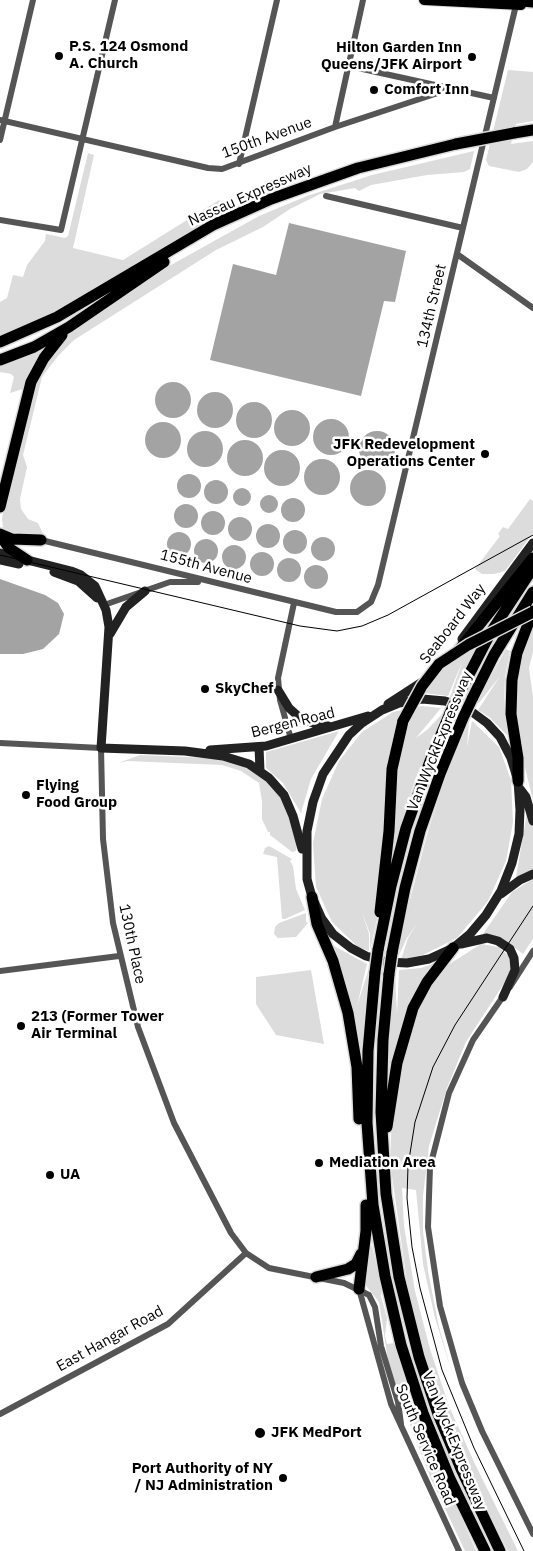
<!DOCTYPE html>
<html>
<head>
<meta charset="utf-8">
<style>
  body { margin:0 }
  canvas { display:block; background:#fff }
</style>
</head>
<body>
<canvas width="533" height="1551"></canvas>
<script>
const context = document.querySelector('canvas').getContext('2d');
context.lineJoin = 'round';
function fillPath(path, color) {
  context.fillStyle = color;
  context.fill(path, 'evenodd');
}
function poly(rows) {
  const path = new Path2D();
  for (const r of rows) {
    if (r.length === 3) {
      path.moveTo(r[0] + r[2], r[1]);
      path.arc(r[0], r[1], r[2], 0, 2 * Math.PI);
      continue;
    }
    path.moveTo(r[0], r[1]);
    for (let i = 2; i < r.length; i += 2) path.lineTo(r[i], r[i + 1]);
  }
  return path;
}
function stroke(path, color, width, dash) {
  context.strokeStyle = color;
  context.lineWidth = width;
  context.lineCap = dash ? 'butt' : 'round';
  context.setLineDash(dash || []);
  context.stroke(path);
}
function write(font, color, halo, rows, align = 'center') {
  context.font = font + ' "IBM Plex Sans",sans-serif';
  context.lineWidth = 5;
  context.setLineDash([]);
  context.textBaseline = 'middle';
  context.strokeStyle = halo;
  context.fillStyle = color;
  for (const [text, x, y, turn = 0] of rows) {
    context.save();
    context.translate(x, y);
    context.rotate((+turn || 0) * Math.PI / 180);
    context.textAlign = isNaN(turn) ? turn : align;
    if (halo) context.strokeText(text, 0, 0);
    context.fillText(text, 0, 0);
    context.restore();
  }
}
fillPath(poly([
  [508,70,533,72,533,121,516,124,511,144,533,141,533,162,527,169,519,172,489,166,486,160],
  [474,151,470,169,464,172,427,175,371,185,359,191,355,188,320,194,290,209,263,227,216,250,74,340,58,356,42,377,23,455,27,467,20,499,21,509,28,519,38,523,45,538,8,534,3,528,2,518,30,401,41,370,65,338,76,327,144,280,259,216,307,196,372,175],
  [88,153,94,155,73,248,123,260,219,200,223,206,230,205,232,208,47,316,0,338,0,302,7,298,13,275,23,277,27,265,45,241,46,234,65,238,68,236],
  [54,342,26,388,10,393,14,377,11,374,0,372,0,366],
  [530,499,533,501,533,533,505,571,494,574,482,574,475,569,500,536,498,534,503,527,508,529],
  [533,618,533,652,529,668,533,697,533,801,519,742,513,683],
  [489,621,454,692,452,691,463,660,448,696,424,693,407,695,432,679,450,664],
  [506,649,510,651,505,677,504,699,507,735,489,717,478,710,500,676,479,703,477,702],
  [422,706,441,708,416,738,427,730,444,712,415,780,401,823,387,875,370,950,370,934,362,912,369,934,369,951,358,947,332,922,316,887,313,843,322,799,339,761,362,732,393,712],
  [472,721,499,747,511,780,513,822,506,861,488,901,457,938,423,955,401,960,408,938,418,922,407,938,399,955,403,926,428,831,445,779,469,722,467,747],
  [339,731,311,779,301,813,283,783,266,768,266,752],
  [140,755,212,758,232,762,253,770,274,786,286,803,297,843,296,851,292,852,270,835,270,832,268,832,262,819,262,801,259,783,241,771,222,765,127,761,118,763],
  [527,812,533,828,533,870,516,877],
  [269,846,292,859,290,861,293,866,296,889,305,910,285,919,282,919,277,857,263,854,265,848],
  [533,879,533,939,523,954,503,939,483,934,512,892],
  [306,913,306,922,308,923,296,937,278,938,274,934,275,927,279,923],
  [481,944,499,947,511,958,512,971,466,1042,447,1088,429,1146,423,1196,423,1231,428,1271,439,1327,452,1373,435,1318,423,1264,416,1190,402,1188,404,1226,415,1291,430,1349,449,1406,475,1464,518,1551,508,1551,476,1487,453,1435,428,1365,408,1289,390,1162,392,1115,401,1061,415,1014,434,981,448,965],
  [334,946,367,964,357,1006,368,971,370,971,361,1079,339,959,336,958],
  [436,963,409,1007,390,1065,388,1064,390,1015,395,976,397,1014,399,970,421,968],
  [311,970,324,1044,276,1035,256,1004,256,977],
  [369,1246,372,1246,382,1289,381,1296,387,1318,385,1336,387,1344,394,1343,410,1397,409,1414,412,1422,419,1419,442,1477,443,1495,446,1501,453,1498,476,1551,465,1551,431,1479,400,1399,388,1360,379,1302,363,1282]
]), '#dcdcdc');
fillPath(poly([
  [289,223,406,251,395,302,384,301,361,396,210,360,233,264,276,275],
  [173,400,18],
  [215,410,18],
  [254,420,18],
  [292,428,18],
  [331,437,18],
  [163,440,18],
  [205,449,18],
  [377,449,18],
  [245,458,18],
  [282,468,18],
  [322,477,18],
  [368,488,18],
  [189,486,12],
  [216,492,12],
  [242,497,9],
  [269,504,9],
  [293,510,12],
  [186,516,12],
  [213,523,12],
  [240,529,12],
  [268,536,12],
  [295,542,12],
  [179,544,12],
  [323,549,12],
  [206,551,12],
  [234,557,12],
  [262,564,12],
  [289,570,12],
  [316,577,12],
  [0,579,45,595,58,603,64,614,59,634,43,649,23,654,0,654]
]), '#a3a3a3');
const primary = poly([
  [424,0,521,5]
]);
const highway = poly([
  [511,0,533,2],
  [514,133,533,130],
  [0,342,57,317,213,225,271,199,358,168,456,144],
  [0,360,34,347,69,327,164,262],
  [0,507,31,382,44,358,62,335],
  [0,534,12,539,41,540],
  [0,535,9,548,27,560],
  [459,650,533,558],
  [459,694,491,632,531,571],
  [472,699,494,655,533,592],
  [518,781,518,758,511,714,512,680,517,653,533,611],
  [312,897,317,924,333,961,348,1013,357,1067,359,1119],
  [380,912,389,831,392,769,403,721],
  [378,950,391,886,406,828,430,761,450,713],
  [392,953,405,888,420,831,440,774,463,718],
  [375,972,368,1051,367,1123,373,1205,385,1276,401,1345,423,1413,450,1479,485,1551],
  [389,974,383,1040,381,1112,386,1194,399,1277,419,1357,438,1414,461,1469,500,1551],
  [387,1127,397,1063,413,1008,427,982,453,948],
  [316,1277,348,1269,356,1264,361,1254],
  [359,1289,366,1231,366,1205]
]);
stroke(primary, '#dbdbdb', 12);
stroke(highway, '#dbdbdb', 14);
stroke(poly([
  [349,66,494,98],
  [0,120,208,168,222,169,335,127,450,89],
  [335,127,363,0],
  [0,140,33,0],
  [239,164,277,0],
  [326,196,463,228],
  [0,220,61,230,115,0],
  [457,254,533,308],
  [41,540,336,612,357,612,371,602,378,585,516,5],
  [104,605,170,582,198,582],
  [291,739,280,700,278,678,294,603],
  [0,743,101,748,103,839,113,923,138,1027,174,1123,231,1233,246,1253,269,1268,344,1283,369,1295,375,1307,381,1346,398,1402,401,1424],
  [0,971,119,956],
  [510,987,533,951],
  [504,995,473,1040,449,1093,430,1167,428,1227,440,1306,462,1383,482,1431,533,1534],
  [359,1289,391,1404,459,1551],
  [0,1414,168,1324,246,1253]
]), '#555', 6);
stroke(poly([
  [0,553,71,571,81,575,95,586,106,610,109,627,101,748,185,751,223,756,249,764,269,778,284,795,293,816,302,849],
  [0,560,19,564],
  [54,572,78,581,97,598],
  [110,634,126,607,145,591],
  [462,639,533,543],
  [278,690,289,708,299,717,315,724,328,726],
  [422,699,445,701,468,709,487,723,500,737,511,758,518,781,520,810,519,834,512,863,501,891,486,915,470,934,453,948,429,959,407,963,387,962,366,956,351,948,333,934,322,919,312,897,307,879,307,831,313,802,323,774,349,735,362,723,382,710,399,703,422,699],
  [388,704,425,680],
  [259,747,260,771],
  [210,750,266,746,368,716],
  [520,789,526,797,533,821],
  [501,894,520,880,533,874],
  [461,944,487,938,498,941,510,949,514,958,515,970,503,997]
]), '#222', 9);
stroke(primary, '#000', 10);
stroke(highway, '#000', 11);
stroke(poly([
  [0,555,300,626,337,631,362,626,388,615,533,535],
  [524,1551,474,1448,442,1370,420,1288,412,1247,407,1198,408,1166,415,1122,433,1067,455,1025,533,906]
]), '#000', 1);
const highwayBridge = poly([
  [456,144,514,133],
  [450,713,459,694],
  [463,718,472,699],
  [403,721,422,686,439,664,468,645,533,612],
  [375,972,378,950],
  [389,974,392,953]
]);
stroke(highwayBridge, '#dbdbdb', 14, []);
stroke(highwayBridge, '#000', 11);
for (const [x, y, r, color] of [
  [59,56,5,"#000"],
  [472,57,5,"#000"],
  [374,90,5,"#000"],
  [485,454,5,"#000"],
  [205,689,5,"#000"],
  [26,795,5,"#000"],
  [21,1026,5,"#000"],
  [319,1163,5,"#000"],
  [50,1175,5,"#000"],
  [260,1433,6,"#000"],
  [283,1478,5,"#000"]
]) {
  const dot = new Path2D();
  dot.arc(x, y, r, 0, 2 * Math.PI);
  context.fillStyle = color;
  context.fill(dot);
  stroke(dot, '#fff', 2);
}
write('bold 15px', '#000', '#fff', [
  ["P.S. 124 Osmond",69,47],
  ["A. Church",69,64],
  ["Hilton Garden Inn",462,48,"right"],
  ["Queens/JFK Airport",462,65,"right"],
  ["Comfort Inn",384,90],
  ["JFK Redevelopment",475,445,"right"],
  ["Operations Center",475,462,"right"],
  ["SkyChef",215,689],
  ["Flying",36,786],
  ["Food Group",36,803],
  ["213 (Former Tower",31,1017],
  ["Air Terminal",31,1034],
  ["Mediation Area",329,1163],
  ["UA",60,1175],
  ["JFK MedPort",271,1433],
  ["Port Authority of NY",273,1469,"right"],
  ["/ NJ Administration",273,1486,"right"]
], 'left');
write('15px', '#000', '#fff', [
  ["150th Avenue",267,138,-20],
  ["Nassau Expressway",250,195,-24],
  ["134th Street",432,306,-77],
  ["155th Avenue",206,567,15],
  ["Seaboard Way",453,624,-52],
  ["Bergen Road",293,723,-14],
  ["Van Wyck Expressway",440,741,-68],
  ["130th Place",132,944,78],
  ["East Hangar Road",110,1339,-29],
  ["Van Wyck Expressway",454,1441,68],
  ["South Service Road",425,1445,67]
]);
</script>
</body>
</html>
